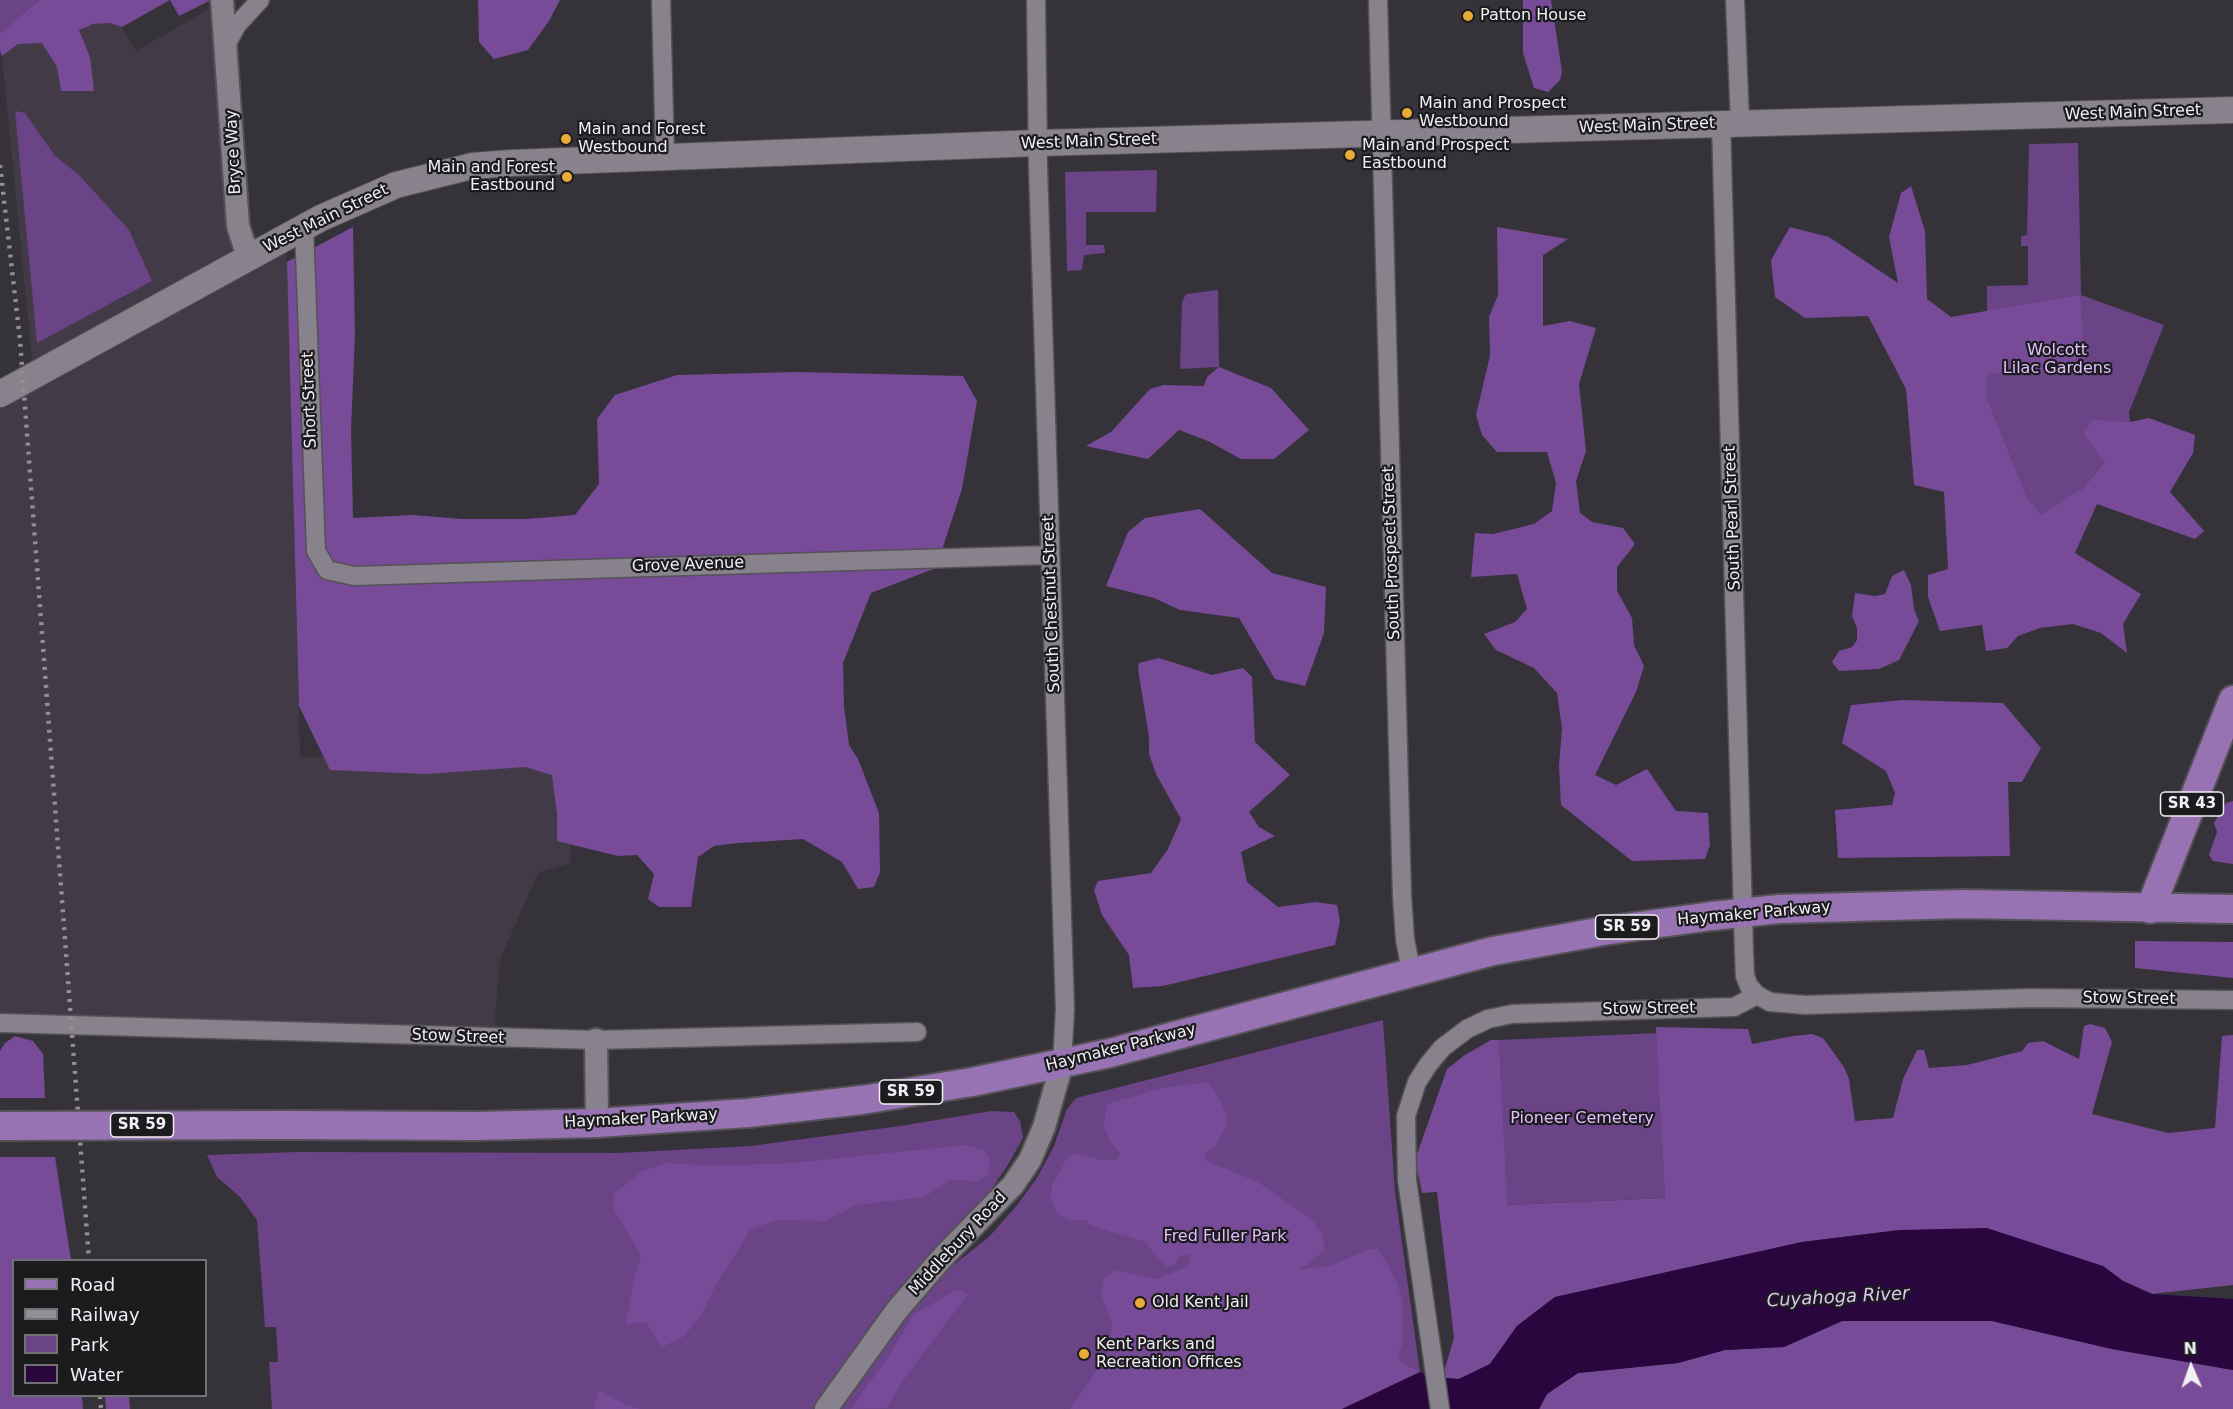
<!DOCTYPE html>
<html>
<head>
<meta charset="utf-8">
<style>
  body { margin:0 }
  #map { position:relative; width:2233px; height:1409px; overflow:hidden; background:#363239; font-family:"DejaVu Sans",sans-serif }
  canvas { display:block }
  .legend { position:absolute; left:12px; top:1259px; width:195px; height:138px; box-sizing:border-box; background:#1c1b1e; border:2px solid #717074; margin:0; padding:8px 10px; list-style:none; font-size:18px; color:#f1eff4 }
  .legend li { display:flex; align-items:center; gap:12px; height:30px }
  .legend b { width:30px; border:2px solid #717074 }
  .north { position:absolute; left:2161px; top:1337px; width:60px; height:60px; -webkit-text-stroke:4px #1c1b1e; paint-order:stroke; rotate:358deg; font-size:16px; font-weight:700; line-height:24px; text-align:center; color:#f1eff4 }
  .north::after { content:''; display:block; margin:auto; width:21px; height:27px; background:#f1eff4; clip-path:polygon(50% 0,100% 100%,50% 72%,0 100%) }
</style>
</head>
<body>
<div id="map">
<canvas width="2233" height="1409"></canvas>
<ul class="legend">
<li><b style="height:8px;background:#9873b3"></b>Road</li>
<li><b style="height:8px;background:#928f95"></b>Railway</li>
<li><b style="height:16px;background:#6b4487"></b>Park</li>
<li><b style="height:16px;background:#2a063f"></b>Water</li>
</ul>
<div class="north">N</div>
</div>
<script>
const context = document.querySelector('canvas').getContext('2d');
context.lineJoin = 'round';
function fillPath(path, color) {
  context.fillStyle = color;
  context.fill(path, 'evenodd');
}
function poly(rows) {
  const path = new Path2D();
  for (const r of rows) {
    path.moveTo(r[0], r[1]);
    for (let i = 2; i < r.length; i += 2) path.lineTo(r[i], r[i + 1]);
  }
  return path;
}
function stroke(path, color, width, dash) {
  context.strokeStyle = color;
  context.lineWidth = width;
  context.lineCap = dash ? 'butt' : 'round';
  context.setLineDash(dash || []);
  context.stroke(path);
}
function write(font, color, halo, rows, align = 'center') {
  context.font = font + ' "DejaVu Sans",sans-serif';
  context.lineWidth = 4.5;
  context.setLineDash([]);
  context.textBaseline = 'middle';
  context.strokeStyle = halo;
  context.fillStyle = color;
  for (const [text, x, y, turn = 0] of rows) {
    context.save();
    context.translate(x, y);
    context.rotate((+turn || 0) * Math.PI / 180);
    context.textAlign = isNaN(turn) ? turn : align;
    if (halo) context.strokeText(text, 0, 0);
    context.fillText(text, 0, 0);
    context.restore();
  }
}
fillPath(poly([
  [218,4,243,255,33,368,2,56,18,44,43,43,57,67,61,91,90,57,79,30,93,24,109,23,122,27,136,51],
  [283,237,288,268,300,757,572,752,570,863,538,873,500,959,495,1018,499,1038,0,1023,0,394]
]), '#423b47');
fillPath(poly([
  [0,0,39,0,0,33],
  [15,111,25,113,55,156,79,175,129,230,152,281,37,343],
  [2078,143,2081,295,2164,325,2129,412,2130,422,2093,421,2105,462,2083,488,2041,516,2027,497,1987,398,1987,286,2028,285,2028,246,2021,246,2021,236,2027,235,2029,144],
  [1157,170,1156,212,1086,212,1086,245,1104,245,1105,253,1084,255,1082,270,1067,271,1065,172],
  [1218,290,1219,367,1180,369,1182,302,1186,294],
  [1383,1020,1395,1192,1420,1372,1342,1409,838,1409,938,1277,989,1237,1018,1204,1038,1176,1054,1146,1067,1109,1076,1098],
  [1658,1033,1665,1198,1506,1205,1499,1040],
  [991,1111,1014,1112,1020,1121,1023,1138,1009,1163,983,1202,935,1249,881,1313,815,1409,272,1409,269,1362,278,1362,276,1327,265,1327,257,1220,240,1197,217,1177,207,1155,298,1152,619,1153,751,1146,900,1126]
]), '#6b4487');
fillPath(poly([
  [39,0,211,0,179,16,170,0,122,27,109,23,93,24,79,30,90,57,94,91,61,91,57,67,42,43,18,44,2,56,0,51,0,33],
  [478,0,560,0,549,21,528,50,494,59,479,42],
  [1523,0,1551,0,1562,71,1560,80,1548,92,1534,88,1523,53],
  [1911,186,1925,231,1927,299,1951,317,2080,295,2085,371,1987,373,1987,398,2027,497,2041,515,2083,488,2105,462,2083,432,2093,420,2130,422,2149,418,2195,435,2193,453,2170,492,2204,531,2195,539,2097,504,2075,553,2141,594,2123,624,2127,653,2101,633,2073,624,2040,628,2018,636,2007,648,1986,651,1982,625,1940,631,1928,597,1928,575,1948,569,1944,492,1914,485,1906,389,1868,316,1805,318,1775,297,1771,260,1790,227,1829,237,1898,283,1889,237,1901,193],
  [353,227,355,335,351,430,353,518,413,515,462,519,526,519,575,515,599,484,597,419,615,395,677,375,797,372,963,376,977,401,962,489,936,568,871,593,843,663,844,707,849,745,858,759,879,813,880,872,874,887,858,889,842,862,803,839,738,843,714,846,698,857,691,907,659,907,648,899,654,874,637,855,618,856,557,841,557,814,552,775,525,767,426,774,330,770,299,706,287,262],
  [1497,227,1568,239,1543,255,1543,326,1570,321,1596,328,1579,384,1586,451,1576,481,1580,513,1592,522,1623,528,1635,544,1617,567,1617,591,1632,618,1634,645,1644,666,1636,692,1595,775,1616,785,1647,769,1676,811,1708,813,1710,845,1705,859,1632,861,1561,805,1559,766,1562,728,1557,693,1534,668,1496,650,1484,634,1515,622,1527,609,1517,574,1471,577,1475,533,1493,534,1534,524,1552,511,1556,483,1547,452,1497,452,1482,435,1476,415,1490,356,1489,317,1498,295],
  [1219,367,1271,388,1309,430,1274,459,1241,459,1208,441,1179,430,1148,459,1086,446,1111,432,1150,389,1164,385,1204,386,1207,377],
  [1200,509,1272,573,1326,587,1324,633,1305,686,1275,679,1239,618,1180,610,1154,598,1106,586,1128,532,1145,518],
  [1904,570,1911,585,1914,609,1919,621,1899,660,1879,669,1839,671,1832,662,1839,651,1852,647,1857,640,1857,628,1852,616,1855,593,1875,596,1885,594,1892,576],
  [1159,658,1212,675,1243,668,1252,677,1255,742,1290,775,1249,812,1259,827,1275,836,1241,852,1247,882,1278,907,1316,902,1337,905,1340,921,1335,945,1163,986,1133,988,1129,955,1102,915,1094,890,1098,881,1151,873,1168,849,1181,819,1156,774,1149,754,1149,737,1138,669,1139,663],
  [1903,700,2003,703,2041,748,2022,782,2008,782,2010,856,1838,858,1835,810,1892,805,1895,793,1886,771,1842,743,1851,705],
  [2233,801,2233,864,2213,861,2209,855,2217,832,2214,823,2226,803],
  [2135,941,2233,942,2233,978,2135,968],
  [2090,1024,2105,1028,2112,1042,2092,1114,2168,1133,2215,1128,2222,1036,2233,1035,2233,1285,2152,1294,2123,1281,2103,1266,1900,1230,1802,1242,1555,1297,1517,1326,1490,1364,1459,1379,1442,1378,1454,1338,1437,1192,1422,1193,1415,1160,1447,1069,1465,1055,1491,1040,1499,1040,1507,1205,1665,1198,1656,1027,1748,1029,1752,1044,1793,1036,1812,1034,1823,1038,1844,1067,1849,1079,1855,1121,1893,1118,1903,1079,1917,1050,1924,1050,1929,1068,1967,1065,2022,1051,2028,1043,2043,1041,2079,1059,2084,1026],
  [15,1036,33,1041,43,1054,45,1098,0,1098,0,1051,5,1043],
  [1208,1082,1223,1106,1228,1123,1215,1147,1205,1153,1207,1161,1258,1182,1312,1220,1323,1235,1324,1250,1311,1262,1297,1270,1332,1265,1367,1250,1378,1249,1395,1278,1402,1299,1403,1342,1399,1351,1400,1362,1420,1372,1342,1409,1070,1409,1109,1353,1112,1324,1101,1294,1104,1279,1115,1270,1155,1279,1183,1269,1189,1263,1190,1254,1180,1256,1175,1265,1166,1267,1145,1242,1090,1225,1086,1220,1068,1220,1056,1211,1051,1199,1052,1186,1067,1158,1075,1153,1100,1160,1117,1160,1120,1153,1111,1143,1104,1127,1107,1104,1162,1088],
  [966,1145,984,1150,990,1160,988,1175,976,1181,950,1180,924,1197,856,1205,826,1221,778,1220,751,1229,715,1286,702,1314,684,1336,662,1347,646,1322,626,1324,633,1284,641,1256,614,1209,614,1194,640,1172,666,1163,715,1166,792,1163],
  [0,1157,55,1157,71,1260,14,1260,14,1396,82,1396,83,1409,0,1409],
  [957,1289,968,1294,902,1382,886,1408,851,1409,888,1357,914,1315],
  [1842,1321,1992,1321,2112,1349,2233,1370,2233,1409,1539,1409,1547,1394,1578,1373,1678,1363,1725,1350,1784,1347],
  [599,1390,624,1404,641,1409,594,1409],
  [105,1396,129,1396,130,1409,106,1409]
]), '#774b98');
fillPath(poly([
  [1987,1228,2103,1266,2123,1281,2152,1294,2233,1299,2233,1370,2112,1349,1992,1321,1842,1321,1784,1347,1725,1350,1678,1363,1578,1373,1547,1394,1539,1409,1342,1409,1420,1372,1433,1377,1459,1379,1490,1364,1517,1326,1555,1297,1802,1242,1900,1230]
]), '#2a063f');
const minor = poly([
  [661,0,665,157],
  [1036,0,1038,167,1065,1009,1062,1064],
  [1378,0,1402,896,1405,939,1411,971],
  [1735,0,1740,122],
  [226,45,237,25,260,0],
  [1721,123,1744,952,1745,976,1749,986,1757,995],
  [304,227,316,551,327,570,354,576,1050,555],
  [0,1023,596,1040,917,1032],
  [1440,1409,1407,1180,1406,1116,1417,1082,1428,1065,1442,1048,1467,1029,1488,1019,1512,1014,1734,1007,1757,995,1770,1002,1805,1005,2030,998,2233,1000]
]);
const tertiary = poly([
  [222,0,238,226,248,257],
  [596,1040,597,1123],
  [826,1409,897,1310,942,1258,1013,1185,1030,1160,1044,1127,1062,1064]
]);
const secondary = poly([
  [0,394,321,218,396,185,472,166,511,163,1038,143,2233,110]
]);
const primary = poly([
  [2150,909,2233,700],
  [285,1125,477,1126,597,1123,748,1113,862,1100,972,1082,1110,1053,1493,951,1603,931,1712,916,1779,909,1963,904,2233,909]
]);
stroke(minor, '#545157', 21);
stroke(tertiary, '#545157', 26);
stroke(secondary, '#545157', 28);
stroke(primary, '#545157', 32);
stroke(minor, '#87828b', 18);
stroke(tertiary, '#87828b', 22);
stroke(secondary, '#87828b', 26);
stroke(primary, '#9873b3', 28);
stroke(poly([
  [0,165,20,340,89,1260],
  [100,1396,101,1409]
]), '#928f95', 4.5, [3, 6]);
const primaryBridge = poly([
  [0,1126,285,1125]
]);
stroke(primaryBridge, '#545157', 32, []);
stroke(primaryBridge, '#9873b3', 28);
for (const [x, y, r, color] of [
  [1468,16,6,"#e8ab37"],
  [1407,113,6,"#e8ab37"],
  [566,139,6,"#e8ab37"],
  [1350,155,6,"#e8ab37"],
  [567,177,6,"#e8ab37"],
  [1140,1303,6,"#e8ab37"],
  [1084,1354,6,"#e8ab37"]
]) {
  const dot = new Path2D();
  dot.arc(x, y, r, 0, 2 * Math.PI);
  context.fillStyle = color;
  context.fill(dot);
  stroke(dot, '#1c1b1e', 2);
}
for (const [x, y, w] of [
  [2192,804,63],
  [1627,927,63],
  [911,1092,63],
  [142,1125,63]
]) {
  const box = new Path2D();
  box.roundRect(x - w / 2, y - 12, w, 24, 4.5);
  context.fillStyle = '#1c1b1e';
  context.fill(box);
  stroke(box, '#f1eff4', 1.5);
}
write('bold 15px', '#f1eff4', null, [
  ["SR 43",2192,804],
  ["SR 59",1627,927],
  ["SR 59",911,1092],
  ["SR 59",142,1125]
]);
write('16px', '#f1eff4', '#1c1b1e', [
  ["Patton House",1480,16],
  ["Main and Prospect",1419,104],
  ["Westbound",1419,122],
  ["Main and Forest",578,130],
  ["Westbound",578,148],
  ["Main and Prospect",1362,146],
  ["Eastbound",1362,164],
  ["Main and Forest",555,168,"right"],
  ["Eastbound",555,186,"right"],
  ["Old Kent Jail",1152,1303],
  ["Kent Parks and",1096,1345],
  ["Recreation Offices",1096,1363]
], 'left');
write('16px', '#f1eff4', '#1c1b1e', [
  ["West Main Street",2133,113,-2],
  ["West Main Street",1647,126,-2],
  ["West Main Street",1089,142,-2],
  ["Bryce Way",234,152,-93],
  ["West Main Street",326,219,-26],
  ["Short Street",310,400,-92],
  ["South Pearl Street",1733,518,-92],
  ["South Prospect Street",1392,553,-92],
  ["Grove Avenue",688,565,-2],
  ["South Chestnut Street",1052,604,-92],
  ["Haymaker Parkway",1754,914,-5],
  ["Stow Street",2129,999,1],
  ["Stow Street",1649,1009,-1],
  ["Stow Street",458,1037,2],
  ["Haymaker Parkway",1121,1048,-14],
  ["Haymaker Parkway",641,1119,-3],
  ["Middlebury Road",958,1244,-47]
]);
write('16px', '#e2bfff', '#1c1b1e', [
  ["Wolcott",2057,351],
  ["Lilac Gardens",2057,369],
  ["Pioneer Cemetery",1582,1119],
  ["Fred Fuller Park",1225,1237]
]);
write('italic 18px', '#ddc6f1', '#1c1b1e', [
  ["Cuyahoga River",1838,1298,-3]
]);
</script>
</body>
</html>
